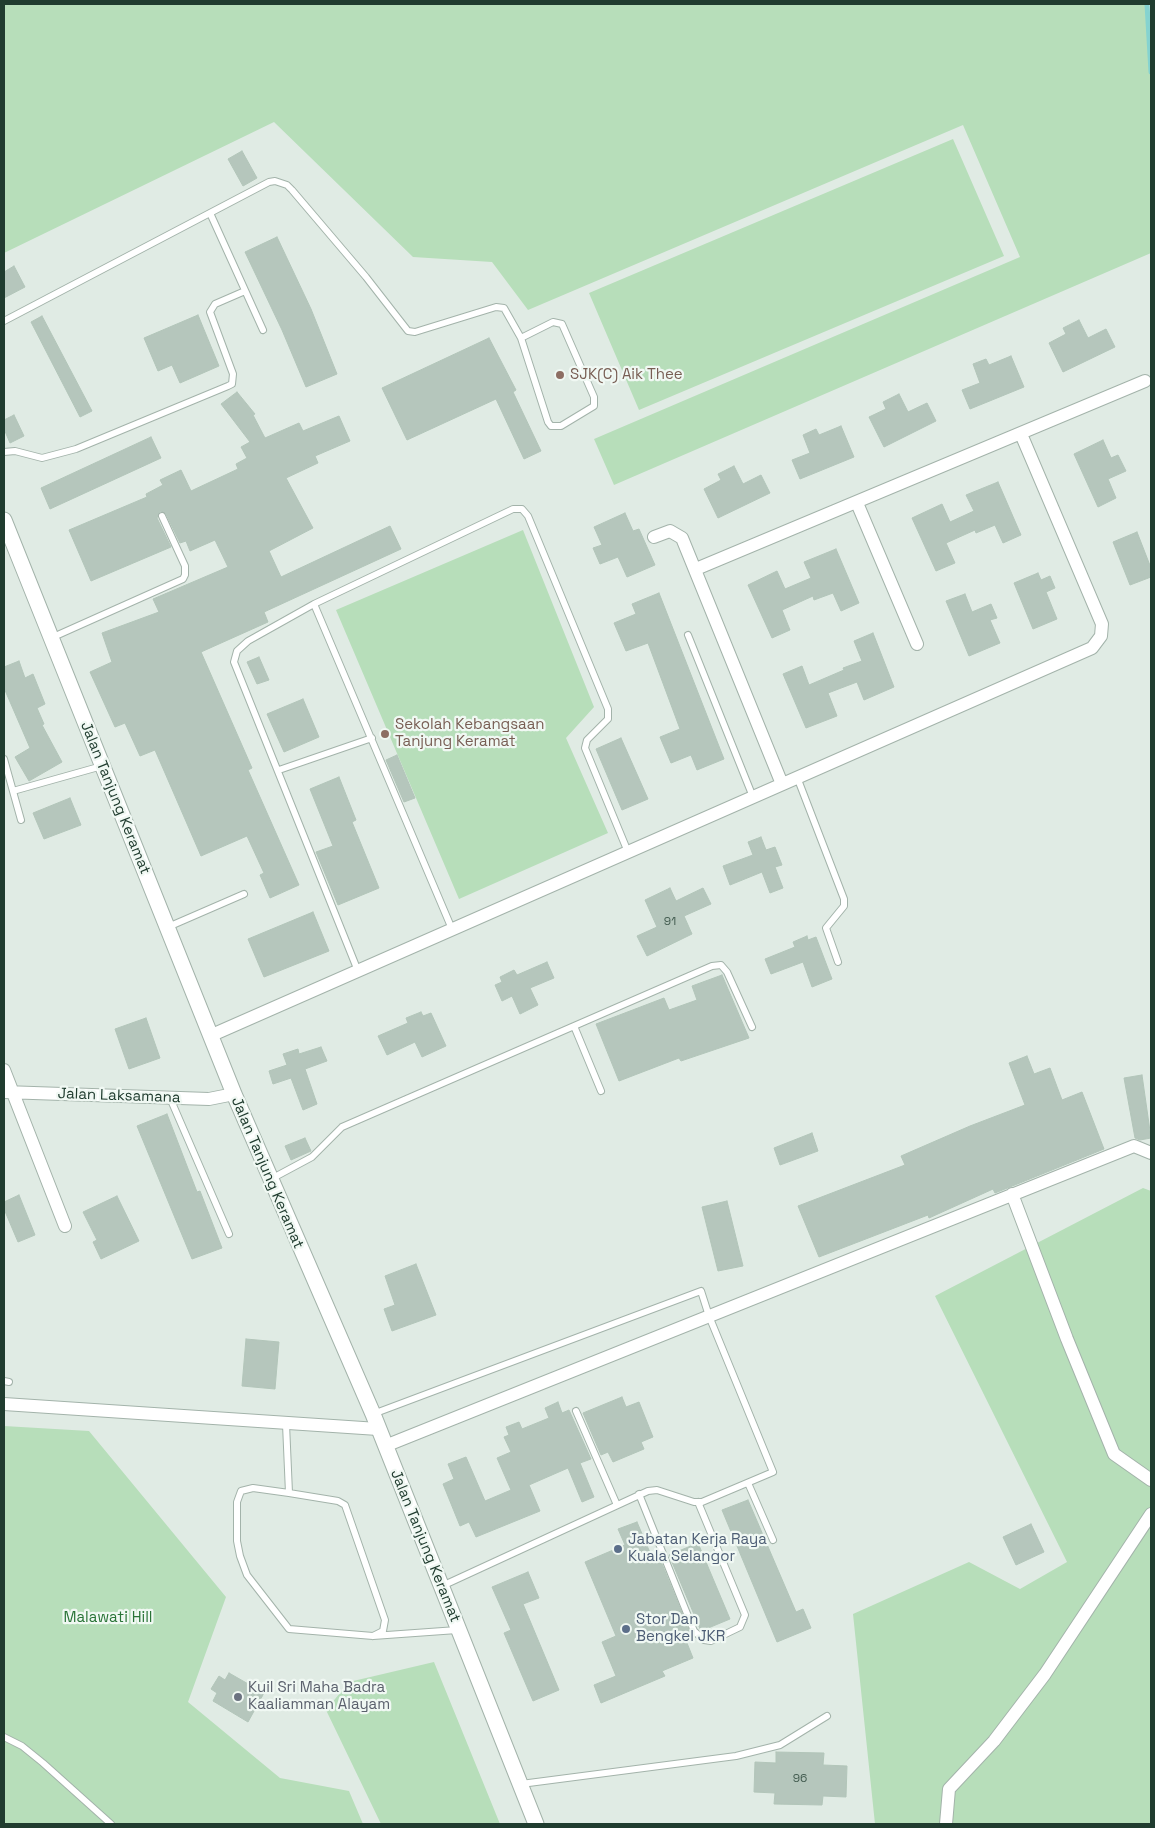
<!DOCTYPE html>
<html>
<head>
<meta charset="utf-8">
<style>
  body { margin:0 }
  #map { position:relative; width:1155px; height:1828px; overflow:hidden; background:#e0ebe4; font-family:"Space Grotesk",sans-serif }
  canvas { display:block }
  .frame { position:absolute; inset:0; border:5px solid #203c2f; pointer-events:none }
</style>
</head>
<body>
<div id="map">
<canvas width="1155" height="1828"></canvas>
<div class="frame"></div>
</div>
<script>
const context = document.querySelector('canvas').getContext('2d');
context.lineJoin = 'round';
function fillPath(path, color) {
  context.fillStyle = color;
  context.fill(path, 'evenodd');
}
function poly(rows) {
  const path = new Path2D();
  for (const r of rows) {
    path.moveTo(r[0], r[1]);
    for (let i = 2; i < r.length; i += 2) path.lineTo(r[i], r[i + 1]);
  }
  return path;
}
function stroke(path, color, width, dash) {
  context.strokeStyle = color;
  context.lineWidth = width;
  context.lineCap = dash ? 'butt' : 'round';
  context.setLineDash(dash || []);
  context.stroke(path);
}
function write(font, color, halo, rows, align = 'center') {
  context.font = font + ' "Space Grotesk",sans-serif';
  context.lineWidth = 4.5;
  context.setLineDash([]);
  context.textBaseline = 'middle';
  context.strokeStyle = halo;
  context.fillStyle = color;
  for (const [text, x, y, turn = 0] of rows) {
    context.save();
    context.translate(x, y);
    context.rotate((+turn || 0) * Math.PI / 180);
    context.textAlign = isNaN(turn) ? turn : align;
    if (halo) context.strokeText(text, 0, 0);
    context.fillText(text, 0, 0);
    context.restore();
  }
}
fillPath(poly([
  [4,4,1147,4,1151,72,1151,253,614,485,594,439,1020,257,963,125,528,310,492,262,413,257,274,122,4,253],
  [953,139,1004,256,639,410,589,293],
  [523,530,594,707,566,738,608,833,459,899,336,610],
  [1143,1188,1151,1191,1151,1824,875,1824,853,1614,969,1562,1020,1589,1067,1562,935,1296],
  [4,1426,89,1431,226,1597,188,1702,280,1778,349,1791,363,1824,4,1824],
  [434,1662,500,1824,381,1824,326,1710,349,1682]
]), '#b7deba');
stroke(poly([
  [1147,4,1151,72]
]), '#85d3d0', 5);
const building = poly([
  [242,151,257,178,243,186,228,159,242,151],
  [277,237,311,309,337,374,306,387,282,330,245,252,277,237],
  [14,266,25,287,4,298,4,272,14,266],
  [198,315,219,366,180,383,172,365,158,371,144,338,198,315],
  [42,316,92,411,80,417,31,322,42,316],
  [1079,320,1088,338,1106,329,1115,347,1063,372,1049,343,1066,334,1063,328,1079,320],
  [489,338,516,390,513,392,541,451,524,459,496,399,407,440,382,388,489,338],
  [1011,356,1024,387,970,409,962,390,980,383,973,364,986,359,989,365,1011,356],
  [237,392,255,414,253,415,265,438,299,423,303,431,339,416,350,441,315,456,318,463,286,478,313,528,269,551,281,577,390,526,401,549,264,612,268,622,201,652,252,768,248,770,299,885,270,898,260,875,264,873,247,836,201,856,155,750,140,756,125,723,115,727,90,672,112,662,102,633,159,612,153,599,228,567,215,540,190,551,186,541,180,543,166,514,160,511,157,518,171,547,91,581,69,530,147,497,146,494,163,485,160,480,181,470,191,491,238,469,236,464,247,458,241,447,250,442,221,404,237,392],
  [899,394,908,412,927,403,936,421,884,447,869,417,886,409,883,402,899,394],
  [14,415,24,436,10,443,4,429,4,420,14,415],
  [841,426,854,457,800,479,792,460,810,453,803,435,816,429,819,435,841,426],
  [151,437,161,458,50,509,41,488,151,437],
  [1103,440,1111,458,1118,455,1126,471,1108,479,1116,498,1098,507,1074,454,1103,440],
  [734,466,743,484,761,475,770,493,718,518,704,489,721,480,718,474,734,466],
  [998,482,1021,535,1003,543,995,525,976,533,975,530,946,543,955,563,936,571,912,518,942,504,950,522,974,511,966,495,998,482],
  [625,513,633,531,639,529,655,565,627,577,618,557,600,564,593,548,602,545,594,527,625,513],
  [1137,532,1151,568,1151,577,1130,585,1113,542,1137,532],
  [836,549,859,603,841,611,833,593,814,600,813,596,782,610,790,630,772,638,748,585,777,571,785,589,811,578,804,562,836,549],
  [1038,573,1041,580,1050,576,1055,588,1046,592,1057,619,1033,629,1014,583,1038,573],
  [659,593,724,759,697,770,691,755,671,763,660,737,680,729,648,643,626,651,614,623,636,614,632,604,659,593],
  [965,594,972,612,991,604,997,618,990,620,1000,643,969,656,946,601,965,594],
  [873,633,894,687,864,700,857,682,828,693,837,716,806,728,783,674,802,666,809,685,844,670,843,668,862,661,854,641,873,633],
  [259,657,269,680,257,684,247,662,259,657],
  [19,661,25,678,33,674,45,704,37,708,44,724,42,725,62,762,29,781,15,757,30,748,4,688,4,667,19,661],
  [303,699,319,737,284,752,267,714,303,699],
  [621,738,648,799,622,810,596,749,621,738],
  [397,755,415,798,404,802,386,760,397,755],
  [339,777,356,820,352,822,379,888,338,905,316,852,333,846,310,789,339,777],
  [70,798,81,825,44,839,33,813,70,798],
  [761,837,766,850,775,847,782,865,775,867,783,888,770,893,762,872,730,885,723,866,753,855,748,842,761,837],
  [670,888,676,901,703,888,711,904,684,916,692,934,647,956,637,936,657,927,645,900,670,888],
  [313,912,329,951,264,977,248,939,313,912],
  [807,936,808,940,816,937,832,979,812,987,803,962,771,974,765,959,795,947,793,942,807,936],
  [547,962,554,978,530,988,538,1005,520,1014,512,996,502,1001,495,985,502,982,500,977,514,970,517,975,547,962],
  [722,975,749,1038,681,1061,679,1058,619,1081,596,1024,664,998,669,1010,697,1000,692,986,722,975],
  [421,1012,423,1016,431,1013,446,1046,422,1057,415,1042,387,1055,378,1036,408,1023,406,1018,421,1012],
  [146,1018,160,1058,129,1069,115,1029,146,1018],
  [321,1047,327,1061,305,1069,317,1104,303,1110,291,1078,273,1084,269,1071,287,1065,283,1054,298,1049,299,1054,321,1047],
  [1027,1056,1034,1074,1050,1068,1062,1100,1082,1092,1104,1149,995,1193,993,1189,929,1218,928,1215,819,1257,798,1206,905,1165,901,1156,970,1126,1025,1105,1009,1063,1027,1056],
  [1142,1075,1151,1138,1140,1140,1135,1138,1124,1078,1142,1075],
  [167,1114,197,1192,200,1191,222,1248,192,1259,137,1126,167,1114],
  [812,1133,818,1151,780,1165,774,1148,812,1133],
  [305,1138,311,1151,291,1160,285,1146,305,1138],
  [19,1195,35,1235,18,1242,4,1209,4,1202,19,1195],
  [117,1196,139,1241,101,1259,93,1242,97,1240,83,1212,117,1196],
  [727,1201,743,1266,718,1271,702,1207,727,1201],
  [416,1264,436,1315,392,1331,384,1309,395,1305,385,1276,416,1264],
  [246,1339,279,1342,275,1389,242,1386,246,1339],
  [622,1397,626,1407,639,1402,653,1437,641,1442,644,1449,613,1462,608,1452,601,1455,583,1413,622,1397],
  [558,1402,562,1413,569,1410,591,1459,580,1463,594,1497,582,1502,568,1468,529,1485,540,1511,476,1537,469,1522,460,1526,443,1484,454,1479,448,1464,466,1457,485,1501,511,1490,497,1458,511,1452,504,1437,509,1435,506,1427,519,1422,522,1429,549,1418,545,1408,558,1402],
  [748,1500,796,1612,803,1609,811,1628,777,1642,722,1510,748,1500],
  [637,1522,654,1562,660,1559,691,1635,685,1638,693,1658,662,1671,665,1676,601,1703,594,1685,616,1676,602,1642,616,1636,585,1562,625,1545,618,1529,637,1522],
  [1031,1524,1044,1552,1016,1565,1003,1537,1031,1524],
  [698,1543,730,1619,701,1631,669,1555,698,1543],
  [528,1572,539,1598,523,1604,559,1690,533,1701,504,1633,511,1630,492,1587,528,1572],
  [229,1673,264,1693,248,1722,213,1701,217,1693,211,1689,219,1676,225,1680,229,1673],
  [776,1752,824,1753,823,1765,847,1766,846,1797,823,1796,822,1805,774,1804,775,1793,754,1792,755,1762,776,1763,776,1752]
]);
fillPath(building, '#b5c6bc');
stroke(building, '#b2c5b9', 1);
const service = poly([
  [210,213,263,330],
  [4,321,269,182,275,181,287,185,292,190,366,277,408,331,415,332,496,307,504,308,521,338,548,422,551,426,561,426,594,406,594,397,562,324,553,322,521,338],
  [4,452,15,451,42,458,76,449,228,386,232,384,233,374,210,312,215,304,245,291],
  [314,604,248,641,237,651,234,662,358,971],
  [688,635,753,797],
  [51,638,183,579,185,575,185,566,162,516],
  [4,759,21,820],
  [279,770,372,738],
  [797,777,844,899,844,906,826,928,838,962],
  [13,791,102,766],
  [168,927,244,894],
  [452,929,314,604,513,509,522,509,528,516,608,709,608,719,587,740,585,748,628,852],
  [574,1026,601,1091],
  [170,1098,229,1234],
  [271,1179,312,1157,342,1127,712,966,721,965,727,972,752,1027],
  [4,1381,9,1382],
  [576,1411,617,1505],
  [373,1414,701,1291,709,1316,773,1472,702,1502,694,1502,657,1490,648,1491,442,1586],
  [286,1424,289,1493],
  [748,1483,773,1540],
  [639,1494,694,1631,704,1640,711,1641,740,1627,745,1615,698,1502],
  [373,1636,383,1631,385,1620,345,1505,338,1501,289,1493,253,1488,241,1491,237,1502,237,1541,240,1556,247,1575,289,1629,373,1636,457,1630],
  [4,1737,22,1746,43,1763,111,1824],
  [521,1784,736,1756,780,1745,827,1716]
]);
const minor = poly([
  [857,503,917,644],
  [654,537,670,531,682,538,782,784],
  [696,569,1145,381],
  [212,1035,1092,648,1101,636,1102,624,1021,434],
  [4,1070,65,1226],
  [4,1092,209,1099,234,1094],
  [1012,1194,1067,1339,1114,1454,1151,1480],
  [4,1404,378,1429],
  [385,1446,1134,1146,1151,1153],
  [946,1824,949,1789,994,1741,1045,1674,1151,1514]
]);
const tertiary = poly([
  [4,520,234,1094,373,1414,536,1824]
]);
stroke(service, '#a3b3aa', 8);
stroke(minor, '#a3b3aa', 14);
stroke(tertiary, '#a3b3aa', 17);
stroke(service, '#fff', 6);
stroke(minor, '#fff', 12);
stroke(tertiary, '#fff', 15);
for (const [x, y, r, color] of [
  [560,375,5,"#8d6e63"],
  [385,734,5,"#8d6e63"],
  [618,1549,5,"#5c6f8a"],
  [626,1629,5,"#5c6f8a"],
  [238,1697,5,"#6b7280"]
]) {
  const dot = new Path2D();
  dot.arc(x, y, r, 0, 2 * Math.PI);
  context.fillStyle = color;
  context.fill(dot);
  stroke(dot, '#f0f8f3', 2);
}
write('12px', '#455e52', null, [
  ["91",670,922],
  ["96",800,1779]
]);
write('15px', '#785e54', '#f0f8f3', [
  ["SJK(C) Aik Thee",570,375],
  ["Sekolah Kebangsaan",395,725],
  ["Tanjung Keramat",395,742]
], 'left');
write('15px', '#203c2f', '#f0f8f3', [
  ["Jalan Tanjung Keramat",115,798,68],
  ["Jalan Laksamana",119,1096,2],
  ["Jalan Tanjung Keramat",267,1173,67],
  ["Jalan Tanjung Keramat",425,1546,68]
]);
write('15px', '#4e5e75', '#f0f8f3', [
  ["Jabatan Kerja Raya",628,1540],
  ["Kuala Selangor",628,1557],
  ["Stor Dan",636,1620],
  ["Bengkel JKR",636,1637]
], 'left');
write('15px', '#297437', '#f0f8f3', [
  ["Malawati Hill",108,1618]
]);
write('15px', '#5b616d', '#f0f8f3', [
  ["Kuil Sri Maha Badra",248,1688],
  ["Kaaliamman Alayam",248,1705]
], 'left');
</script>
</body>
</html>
